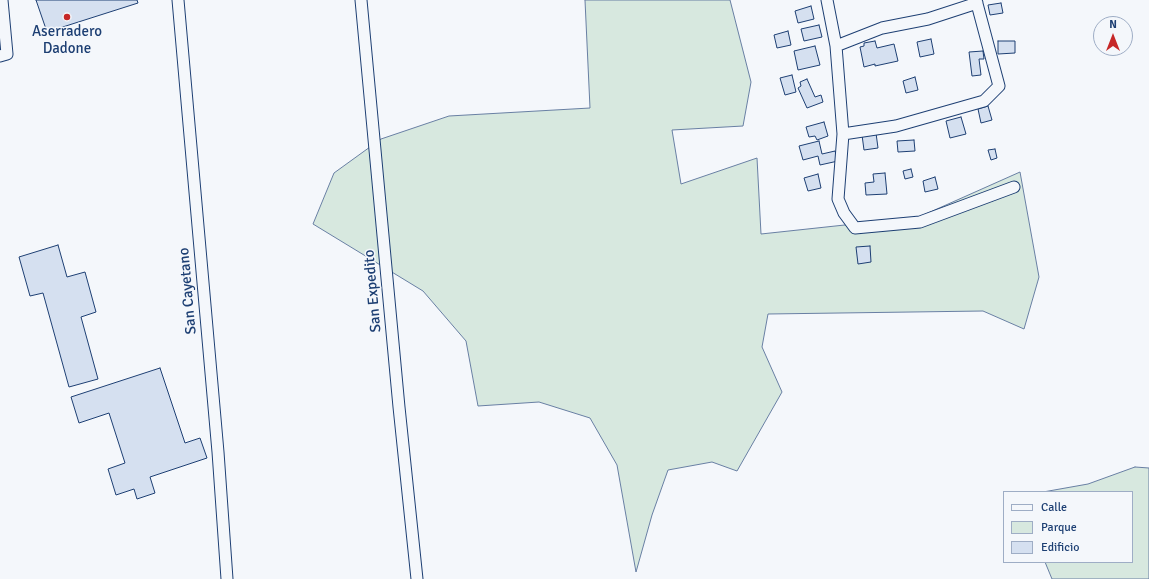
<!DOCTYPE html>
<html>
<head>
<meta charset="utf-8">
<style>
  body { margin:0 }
  #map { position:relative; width:1149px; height:579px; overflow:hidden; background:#f4f7fb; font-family:Signika,sans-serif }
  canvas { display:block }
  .legend { position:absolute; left:1003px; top:491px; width:130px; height:72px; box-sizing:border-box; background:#f4f7fb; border:1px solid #9eadc5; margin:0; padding:5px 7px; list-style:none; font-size:12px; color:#1d3f73 }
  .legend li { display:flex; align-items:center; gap:8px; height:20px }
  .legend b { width:20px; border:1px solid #9eadc5 }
  .north { position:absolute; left:1093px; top:16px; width:40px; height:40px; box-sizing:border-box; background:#f4f7fb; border:1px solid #9eadc5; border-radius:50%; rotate:0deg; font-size:11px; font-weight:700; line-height:16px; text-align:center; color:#1d3f73 }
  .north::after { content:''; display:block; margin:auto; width:14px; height:18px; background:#c62828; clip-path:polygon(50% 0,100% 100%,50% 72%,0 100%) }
</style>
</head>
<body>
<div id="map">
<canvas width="1149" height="579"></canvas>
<ul class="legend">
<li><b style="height:5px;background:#f4f7fb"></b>Calle</li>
<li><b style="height:11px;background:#d7e8df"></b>Parque</li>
<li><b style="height:11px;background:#d5e0f0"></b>Edificio</li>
</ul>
<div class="north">N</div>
</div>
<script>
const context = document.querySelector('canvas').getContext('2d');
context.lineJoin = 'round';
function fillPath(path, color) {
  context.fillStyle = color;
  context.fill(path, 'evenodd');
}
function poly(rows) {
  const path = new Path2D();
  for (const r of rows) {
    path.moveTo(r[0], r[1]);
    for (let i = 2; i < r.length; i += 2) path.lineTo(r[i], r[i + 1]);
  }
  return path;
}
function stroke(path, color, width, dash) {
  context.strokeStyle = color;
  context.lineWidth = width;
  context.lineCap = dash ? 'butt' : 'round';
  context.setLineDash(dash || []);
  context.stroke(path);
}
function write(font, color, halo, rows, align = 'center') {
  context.font = font + ' Signika,sans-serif';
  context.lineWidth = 3;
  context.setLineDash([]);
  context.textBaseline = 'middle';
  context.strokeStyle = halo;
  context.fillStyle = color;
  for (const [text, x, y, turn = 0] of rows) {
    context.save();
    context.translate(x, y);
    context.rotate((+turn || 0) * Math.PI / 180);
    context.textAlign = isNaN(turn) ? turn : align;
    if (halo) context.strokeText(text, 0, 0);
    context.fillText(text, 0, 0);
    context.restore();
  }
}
const green = poly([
  [585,0,730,0,751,82,743,126,672,130,681,184,757,158,761,234,919,217,1020,172,1039,277,1024,329,983,311,768,314,762,347,782,392,737,471,712,462,668,470,652,515,636,572,617,465,590,418,539,402,478,406,466,341,423,291,313,224,334,173,381,139,449,116,590,108,585,0],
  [1135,467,1149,468,1149,579,1052,579,1045,562,1132,562,1132,492,1043,492,1088,484,1135,467]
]);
fillPath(green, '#d7e8df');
stroke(green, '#687fa3', 1);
const building = poly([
  [36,0,137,0,138,3,47,32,36,0],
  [1001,3,1003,13,990,15,988,5,1001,3],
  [811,6,814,19,798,23,795,11,811,6],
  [819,25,822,37,804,41,801,29,819,25],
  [788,31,791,45,777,48,774,35,788,31],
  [931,39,934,54,920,57,917,42,931,39],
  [875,41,877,48,894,44,898,61,875,66,875,64,864,67,860,47,864,46,864,43,875,41],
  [998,41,1015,41,1015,53,998,54,998,41],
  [815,46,820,65,798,70,794,51,815,46],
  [983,51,984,59,979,59,981,75,972,76,969,52,983,51],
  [792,75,796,92,785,95,780,78,792,75],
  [915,77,918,90,906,93,903,81,915,77],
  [807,79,815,97,821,95,823,102,807,108,798,88,801,86,800,82,807,79],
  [988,106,992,120,981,123,978,109,988,106],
  [961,117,966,134,950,138,946,121,961,117],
  [824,122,828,136,817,140,815,136,809,137,806,127,824,122],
  [876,133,878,148,864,150,862,135,876,133],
  [914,140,915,151,898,152,897,141,914,140],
  [819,141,822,154,835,151,838,161,820,165,818,156,803,160,799,146,819,141],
  [995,149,997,158,991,160,988,150,995,149],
  [911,169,913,177,905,179,903,171,911,169],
  [885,173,887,194,866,195,865,183,874,182,873,174,885,173],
  [818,174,821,188,808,191,804,178,818,174],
  [935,177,938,189,925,192,923,181,935,177],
  [58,245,67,277,85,272,96,312,81,317,98,379,69,387,43,293,30,296,19,257,58,245],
  [870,246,871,262,858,264,856,247,870,246],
  [160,368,185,443,200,438,207,458,150,477,155,493,137,499,134,489,116,495,108,469,125,463,109,413,79,423,71,397,160,368]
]);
fillPath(building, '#d5e0f0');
stroke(building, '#1d3f73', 1);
const minor = poly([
  [178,0,218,452,227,579],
  [361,0,399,407,417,579],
  [827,0,836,46,843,134,838,199,844,213,855,228,920,222,1014,187],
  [836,46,882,28,928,19,977,3],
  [0,56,7,54,2,0],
  [843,134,896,126,984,101,999,86,976,0]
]);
stroke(minor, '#1d3f73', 13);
stroke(minor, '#f4f7fb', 11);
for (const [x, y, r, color] of [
  [67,17,4,"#c62828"]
]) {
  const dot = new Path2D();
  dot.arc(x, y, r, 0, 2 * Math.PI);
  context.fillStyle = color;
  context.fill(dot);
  stroke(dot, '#f4f7fb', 1.5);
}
write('15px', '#1d3f73', '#f4f7fb', [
  ["Aserradero",67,32],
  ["Dadone",67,49]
]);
write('15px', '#1d3f73', '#f4f7fb', [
  ["San Cayetano",188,291,-95],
  ["San Expedito",373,291,-95]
]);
</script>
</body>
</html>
